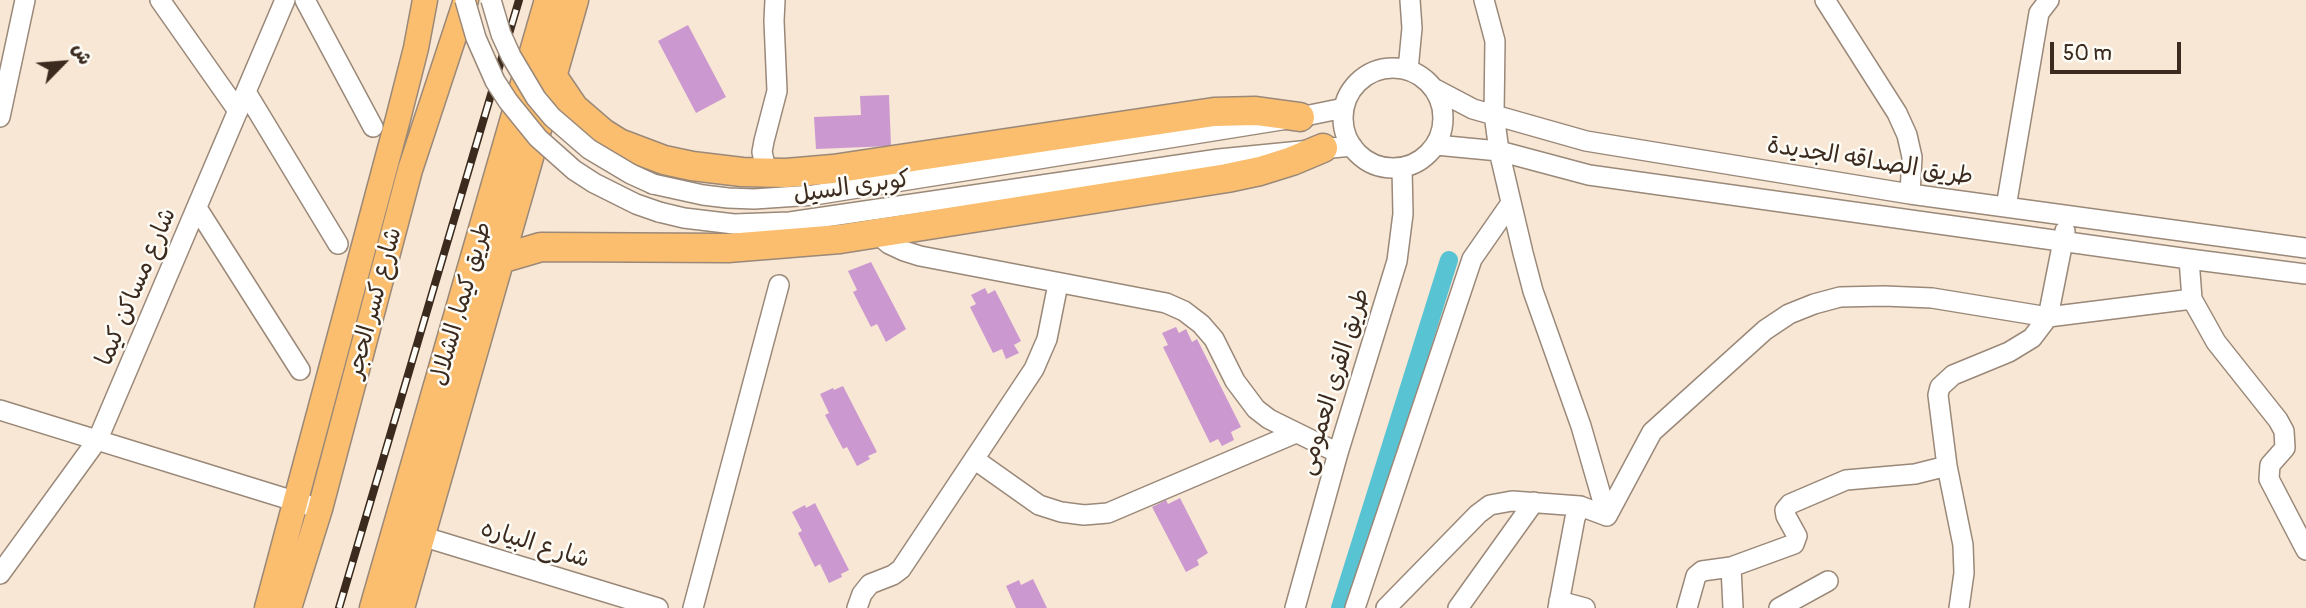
<!DOCTYPE html>
<html>
<head>
<meta charset="utf-8">
<style>
  body { margin:0 }
  #map { position:relative; width:2306px; height:608px; overflow:hidden; background:#f8e7d4; font-family:Pangolin,"Playpen Sans Arabic",sans-serif }
  canvas { display:block }
  .north { position:absolute; left:28px; top:28px; width:70px; height:70px; -webkit-text-stroke:5px #fdfcf7; paint-order:stroke; rotate:65deg; font-size:19px; font-weight:700; line-height:28px; text-align:center; color:#3b2a1e }
  .north::after { content:''; display:block; margin:auto; width:24px; height:32px; background:#3b2a1e; clip-path:polygon(50% 0,100% 100%,50% 72%,0 100%) }
  .scale { position:absolute; left:2050px; top:42px; width:131px; height:32px; box-sizing:border-box; border:4px solid #3b2a1e; border-top:0; padding-left:9px; font-size:21px; line-height:24px; white-space:nowrap; color:#3b2a1e; -webkit-text-stroke:5px #fdfcf7; paint-order:stroke }
</style>
</head>
<body>
<div id="map">
<canvas width="2306" height="608"></canvas>
<div class="north">ش</div>
<div class="scale">50 m</div>
</div>
<script>
const context = document.querySelector('canvas').getContext('2d');
context.lineJoin = 'round';
function poly(rows) {
  const path = new Path2D();
  for (const r of rows) {
    if (r.length === 3) {
      path.moveTo(r[0] + r[2], r[1]);
      path.arc(r[0], r[1], r[2], 0, 2 * Math.PI);
      continue;
    }
    path.moveTo(r[0], r[1]);
    for (let i = 2; i < r.length; i += 2) path.lineTo(r[i], r[i + 1]);
  }
  return path;
}
function stroke(path, color, width, dash) {
  context.strokeStyle = color;
  context.lineWidth = width;
  context.lineCap = dash ? 'butt' : 'round';
  context.setLineDash(dash || []);
  context.stroke(path);
}
function fillPath(path, color) {
  context.fillStyle = color;
  context.fill(path, 'evenodd');
}
function write(font, color, halo, rows, align = 'center') {
  context.font = font + ' Pangolin,"Playpen Sans Arabic",sans-serif';
  context.lineWidth = 5;
  context.setLineDash([]);
  context.textBaseline = 'middle';
  context.strokeStyle = halo;
  context.fillStyle = color;
  for (const [text, x, y, turn = 0] of rows) {
    context.save();
    context.translate(x, y);
    context.rotate((+turn || 0) * Math.PI / 180);
    context.textAlign = isNaN(turn) ? turn : align;
    if (halo) context.strokeText(text, 0, 0);
    context.fillText(text, 0, 0);
    context.restore();
  }
}
stroke(poly([
  [1340,608,1449,260]
]), '#58c4d3', 18);
fillPath(poly([
  [688,25,726,97,696,113,658,41],
  [889,95,891,146,816,149,814,117,861,115,860,96],
  [871,262,906,329,886,342,877,324,871,327,853,292,857,290,848,271],
  [985,288,988,294,995,290,1021,341,1014,345,1019,353,1006,359,1002,349,993,353,970,307,976,304,971,295],
  [1176,327,1179,333,1186,329,1192,342,1197,339,1241,427,1231,432,1234,440,1222,446,1218,439,1210,443,1163,347,1168,345,1162,333],
  [843,386,877,452,868,456,870,459,857,466,847,447,843,449,825,415,829,413,820,394,833,388,834,390],
  [1180,498,1208,553,1197,560,1199,565,1186,572,1152,507,1166,500,1168,504],
  [815,503,849,570,841,574,842,577,829,583,820,564,815,567,798,533,802,531,792,512,805,505,806,508],
  [1033,579,1047,608,1016,608,1006,586,1019,580,1021,585]
]), '#cc98d0');
const minor = poly([
  [160,0,238,111],
  [305,0,373,127],
  [1484,0,1495,41,1494,114,1499,151,1523,253,1533,291,1581,426,1607,516],
  [1825,0,1897,113,1907,135,1912,157,1910,194],
  [1393,118,50],
  [1408,70,1412,28,1410,0],
  [1435,89,1473,109,1586,141,1910,194,2306,248],
  [246,92,338,244],
  [0,117,25,0],
  [1436,145,1499,151,1589,175,2189,259,2306,274],
  [767,173,762,152,764,141,777,91,774,21,775,0],
  [653,184,703,195,728,198,754,199,814,195,1300,117,1344,108],
  [2006,207,2039,13,2049,0],
  [197,208,300,370],
  [659,212,684,218,734,224,790,222,1219,159,1352,146],
  [875,232,889,244,904,251,920,256,1166,303,1184,311,1201,324,1214,339,1235,381,1256,409,1269,419,1338,453],
  [2189,259,2192,299],
  [0,410,320,509],
  [974,459,1039,505,1061,512,1084,515,1108,513,1296,433],
  [408,532,658,608],
  [1731,567,1733,608],
  [0,574,98,439,285,0],
  [1559,601,1585,608],
  [693,608,779,285],
  [857,608,862,594,870,584,893,575,901,569,1034,369,1047,339,1058,284],
  [1295,608,1338,453,1397,261,1403,214,1402,168],
  [1355,608,1472,259,1511,203],
  [1386,608,1478,514,1490,505,1512,501,1580,506],
  [1458,608,1534,502],
  [1558,608,1575,518,1580,506,1607,516,1652,432,1765,330,1789,314,1814,304,1840,297,1884,296,1932,298,2048,317,2192,299,2216,342,2278,420,2284,431,2285,448,2270,465,2269,479,2306,550],
  [1687,608,1696,576,1702,571,1731,567,1794,544,1797,536,1786,516,1785,510,1790,504,1846,480,1915,474,1947,466],
  [1779,608,1828,581],
  [1959,608,1964,573,1963,545,1947,466,1938,395,1940,387,1953,375,2009,352,2032,338,2048,317,2065,231]
]);
const major = poly([
  [267,608,399,115,416,48,425,0],
  [289,608,320,509,410,170,466,0]
]);
const highway = poly([
  [553,77,574,108,603,133,619,143,664,160,692,166,742,172,786,173,833,169,1214,112,1256,111,1300,117],
  [500,259,541,247,728,248,840,239,1227,178,1260,171,1292,161,1323,148],
  [374,608,549,0],
  [400,608,574,0]
]);
stroke(minor, '#9a8879', 22);
stroke(major, '#9a8879', 27);
stroke(highway, '#9a8879', 31);
stroke(minor, '#fff', 19);
stroke(major, '#fbbe6e', 24);
stroke(highway, '#fbbe6e', 28);
const rail = poly([
  [339,608,519,0]
]);
stroke(rail, '#3b2a1e', 8);
stroke(rail, '#fdfcf7', 5, [16]);
const minorBridge = poly([
  [465,0,476,38,495,81,508,101,538,138,574,170,594,183,636,204,659,212],
  [491,0,501,34,511,56,536,98,552,117,589,149,631,174,653,184]
]);
stroke(minorBridge, '#9a8879', 22, []);
stroke(minorBridge, '#fff', 19);
write('24px', '#3b2a1e', '#fdfcf7', [
  ["طريق الصداقه الجديدة",1870,162,9],
  ["كوبرى السيل",852,188,-8],
  ["شارع مساكن كيما",137,287,-67],
  ["شارع كسر الحجر",375,303,-75],
  ["طريق كيما, الشلال",462,304,-74],
  ["طريق القرى العمومى",1335,382,-73],
  ["شارع البياره",535,545,17]
]);
</script>
</body>
</html>
